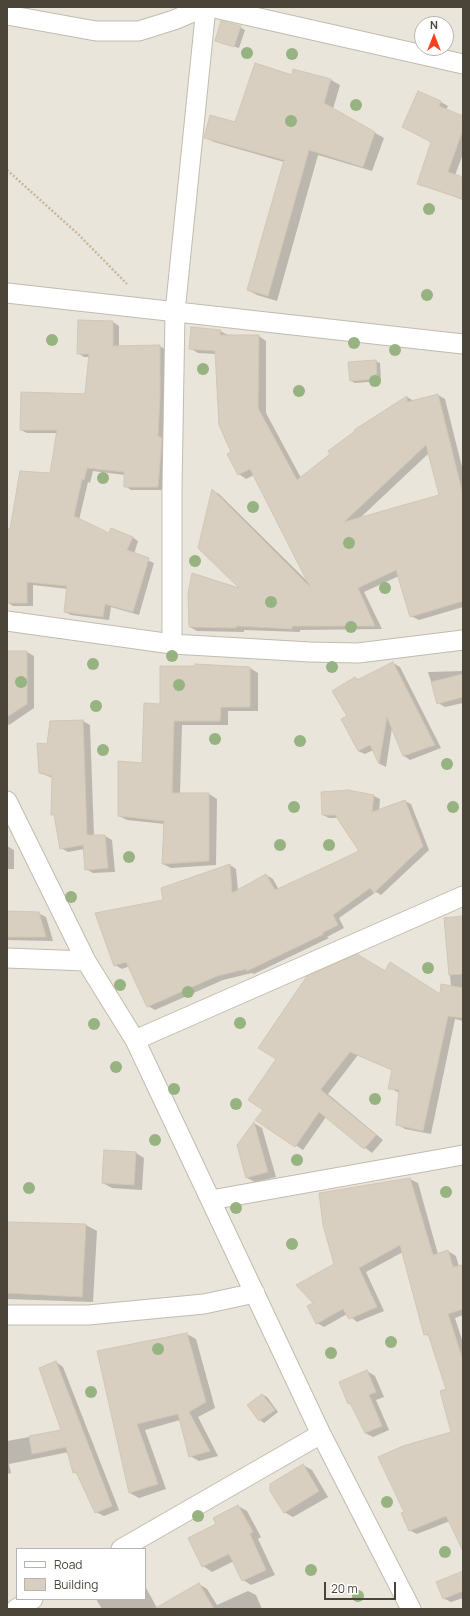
<!DOCTYPE html>
<html>
<head>
<meta charset="utf-8">
<style>
  body { margin:0 }
  #map { position:relative; width:470px; height:1616px; overflow:hidden; background:#f6f3ec; font-family:Manrope,sans-serif }
  canvas { display:block }
  .frame { position:absolute; inset:0; border:8px solid #4b4439; pointer-events:none }
  .legend { position:absolute; left:16px; top:1548px; width:130px; height:52px; box-sizing:border-box; background:#fff; border:1px solid #b7b4b0; margin:0; padding:5px 7px; list-style:none; font-size:12px; color:#4b4439 }
  .legend li { display:flex; align-items:center; gap:8px; height:20px }
  .legend b { width:20px; border:1px solid #b7b4b0 }
  .north { position:absolute; left:414px; top:16px; width:40px; height:40px; box-sizing:border-box; background:#fff; border:1px solid #b7b4b0; border-radius:50%; rotate:0deg; font-size:11px; font-weight:700; line-height:16px; text-align:center; color:#4b4439 }
  .north::after { content:''; display:block; margin:auto; width:14px; height:18px; background:#fc3f1d; clip-path:polygon(50% 0,100% 100%,50% 72%,0 100%) }
  .scale { position:absolute; left:324px; top:1582px; width:72px; height:18px; box-sizing:border-box; border:2px solid #4b4439; border-top:0; padding-left:5px; font-size:12px; line-height:14px; white-space:nowrap; color:#4b4439; -webkit-text-stroke:3px #fff; paint-order:stroke }
</style>
</head>
<body>
<div id="map">
<canvas width="470" height="1616"></canvas>
<div class="frame"></div>
<ul class="legend">
<li><b style="height:5px;background:#fff"></b>Road</li>
<li><b style="height:11px;background:#d8cfc1"></b>Building</li>
</ul>
<div class="north">N</div>
<div class="scale">20 m</div>
</div>
<script>
const context = document.querySelector('canvas').getContext('2d');
context.lineJoin = 'round';
function fillPath(path, color) {
  context.fillStyle = color;
  context.fill(path, 'evenodd');
}
function poly(rows) {
  const path = new Path2D();
  for (const r of rows) {
    path.moveTo(r[0], r[1]);
    for (let i = 2; i < r.length; i += 2) path.lineTo(r[i], r[i + 1]);
  }
  return path;
}
function stroke(path, color, width, dash) {
  context.strokeStyle = color;
  context.lineWidth = width;
  context.lineCap = dash ? 'butt' : 'round';
  context.setLineDash(dash || []);
  context.stroke(path);
}
fillPath(poly([
  [7,7,463,7,463,1609,7,1609],
  [422,24,446,24,446,48,422,48],
  [17,1549,145,1549,145,1599,17,1599]
]), '#eae5da');
fillPath(poly([
  [240,27,245,30,239,48,220,43],
  [292,76,331,80,340,85,333,109,384,138,372,171,318,155,277,301,257,295,248,290,284,162,214,142,205,137,236,123],
  [418,92,441,102,448,106,446,110,463,117,463,154,455,175,463,178,463,200,418,183,432,142],
  [113,322,119,326,119,347,160,346,166,350,164,490,131,490,125,486,125,475,93,471,90,483,88,482,79,520,109,534,132,537,138,541,134,554,154,563,139,615,111,607,109,620,71,615,65,612,68,589,33,585,33,606,13,606,7,602,7,530,11,530,51,474,57,433,27,433,21,430,86,395,90,357,84,357,78,353],
  [220,331,228,335,259,336,266,341,266,413,301,478,407,397,414,401,438,395,445,399,463,471,463,607,419,620,411,616,399,576,364,592,382,629,300,630,300,632,244,630,244,632,197,631,190,627,243,590,212,490,219,494,310,584,254,475,246,479,239,474,233,452,217,354,198,353,190,348],
  [429,453,440,496,360,518],
  [375,361,380,363,381,381,355,383,351,381],
  [7,652,27,652,34,656,34,708,9,725,7,724],
  [393,663,400,667,441,748,410,760,404,756,392,728,386,767,380,764,373,750,365,754,358,751,349,716,355,678,359,680],
  [196,666,250,668,258,673,258,711,228,711,228,725,182,725,180,794,209,794,217,799,216,865,171,868,163,864,165,824,127,820,119,816,143,765,161,705],
  [463,671,463,703,445,707,438,703,428,672],
  [83,721,90,725,94,836,105,836,112,840,115,872,93,873,86,869,84,849,68,852,61,848,55,816,52,814,53,778,40,773,48,745],
  [348,791,374,796,380,799,379,811,405,801,411,804,429,850,381,895,376,892,339,918,344,928,327,937,329,938,254,974,252,973,223,980,155,1010,148,1006,130,966,122,969,115,965,164,901,230,865,236,869,238,891,266,875,273,879,279,890,360,851,339,818,329,818,323,815],
  [7,846,14,850,14,869,7,869],
  [7,912,38,913,46,917,53,941,7,940],
  [463,917,463,1021,455,1019,431,1134,405,1129,397,1124,400,1093,389,1088,392,1070,358,1055,328,1094,383,1140,372,1153,326,1117,303,1150,257,1120,385,972,440,995,451,987,445,918],
  [254,1123,262,1128,276,1177,255,1182,247,1178],
  [136,1153,144,1158,142,1190,112,1188,103,1183],
  [410,1179,418,1183,438,1254,448,1251,456,1256,459,1267,463,1266,463,1315,455,1318,463,1343,463,1549,450,1521,417,1534,409,1530,405,1512,452,1433,447,1389,429,1336,425,1334,403,1252,366,1272,384,1311,357,1322,347,1314,324,1327,317,1323,315,1303,335,1265],
  [7,1223,86,1225,97,1231,93,1302,7,1299],
  [187,1334,196,1339,215,1408,198,1417,218,1456,199,1461,190,1456,180,1420,145,1430,166,1489,139,1498,130,1493,98,1352],
  [56,1362,63,1367,119,1510,104,1516,96,1512,78,1475,74,1472,69,1452,9,1464,11,1473,7,1474,7,1441,63,1431],
  [367,1371,375,1376,384,1397,376,1400,389,1430,373,1437,365,1433,353,1405,349,1403],
  [263,1395,267,1397,278,1412,264,1423,260,1420],
  [303,1465,312,1470,328,1497,293,1517,284,1512],
  [238,1506,247,1511,261,1537,258,1539,275,1575,251,1585,243,1580,234,1561,212,1572,203,1566,189,1538,218,1525],
  [463,1572,463,1598,451,1602,443,1598],
  [199,1584,207,1589,217,1605,248,1591,256,1595,262,1609,102,1609,96,1599,145,1599,145,1586,157,1608]
]), '#0003');
const building = poly([
  [221,21,241,26,234,47,215,41,221,21],
  [255,63,292,75,293,69,331,79,324,103,375,132,363,167,309,150,268,296,247,290,284,160,204,138,210,115,235,122,255,63],
  [418,91,441,101,439,106,463,116,463,129,448,172,463,177,463,199,417,184,431,142,402,127,418,91],
  [78,320,113,321,113,346,160,345,160,396,158,436,162,438,158,487,124,487,124,472,87,468,84,480,82,479,74,516,109,533,111,528,133,537,127,550,149,558,133,612,105,604,103,617,64,612,67,586,27,582,27,603,7,603,7,529,10,529,20,471,50,473,57,430,20,430,21,392,85,394,89,354,77,354,78,320],
  [191,327,221,330,220,335,259,335,258,408,297,480,330,454,328,451,355,431,354,430,407,396,407,402,438,394,463,495,463,601,410,617,396,570,358,588,375,626,292,626,292,629,237,626,236,628,189,627,188,593,192,573,239,588,198,548,212,489,310,587,250,469,238,475,227,454,231,452,219,425,215,351,189,349,191,327],
  [426,445,439,495,344,522,426,445],
  [376,360,377,379,350,381,348,362,376,360],
  [7,651,27,651,27,704,7,717,7,651],
  [393,662,435,745,403,756,387,717,379,764,370,745,358,751,341,719,347,716,332,691,355,677,357,680,393,662],
  [195,664,250,667,250,707,221,707,220,721,174,721,172,793,209,793,209,861,162,864,164,821,118,816,118,761,142,763,144,703,160,704,160,666,195,666,195,664],
  [463,674,463,697,437,704,431,682,463,674],
  [83,720,87,835,105,835,108,868,85,870,83,845,60,849,54,815,51,815,52,776,39,773,37,743,47,744,50,721,83,720],
  [348,790,374,795,372,812,405,800,423,846,374,893,370,888,333,915,338,925,322,933,324,934,247,971,246,969,217,976,147,1007,126,962,114,966,95,913,163,900,161,888,230,864,232,893,266,874,275,890,323,868,359,851,335,815,322,815,321,792,348,790],
  [7,911,39,912,46,937,7,937,7,911],
  [463,916,463,974,449,975,444,918,463,916],
  [357,954,385,971,390,962,440,994,441,984,463,988,463,1018,448,1016,423,1131,396,1125,399,1090,388,1089,392,1070,350,1052,321,1089,321,1090,376,1135,364,1149,319,1112,295,1147,255,1120,263,1110,248,1100,276,1059,258,1048,307,976,357,954],
  [254,1122,268,1172,246,1178,237,1145,254,1122],
  [104,1150,136,1152,134,1185,102,1183,104,1150],
  [410,1178,433,1255,448,1250,453,1267,463,1265,463,1309,448,1314,463,1360,463,1551,446,1516,409,1531,401,1513,404,1512,378,1457,403,1446,451,1432,440,1391,446,1389,428,1334,424,1335,400,1245,359,1268,377,1307,349,1319,343,1309,316,1324,307,1306,313,1303,296,1285,334,1264,323,1225,319,1193,410,1178],
  [7,1222,86,1224,82,1297,7,1293,7,1222],
  [187,1333,206,1402,189,1412,210,1451,189,1457,178,1414,137,1424,158,1484,129,1493,97,1351,187,1333],
  [56,1361,112,1506,95,1513,76,1472,73,1473,66,1447,32,1454,29,1436,61,1430,39,1368,56,1361],
  [367,1370,376,1392,369,1395,382,1426,365,1433,350,1403,348,1404,339,1382,367,1370],
  [262,1394,275,1410,259,1421,247,1405,262,1394],
  [303,1464,319,1491,284,1513,270,1491,270,1484,303,1464],
  [238,1505,253,1532,250,1534,266,1570,242,1581,229,1554,202,1567,188,1538,216,1524,213,1518,238,1505],
  [463,1571,463,1591,443,1599,436,1582,463,1571],
  [199,1583,214,1609,154,1609,199,1583]
]);
fillPath(building, '#d8cfc1');
stroke(building, '#d3c7b4', 1);
const street = poly([
  [210,7,463,64],
  [7,15,96,31,139,31,174,20,205,7],
  [7,293,463,344],
  [7,621,172,644,310,652,358,653,463,640],
  [172,644,172,488,175,312,206,7],
  [7,801,86,961,135,1040,321,1434,411,1609],
  [7,958,86,961],
  [135,1040,463,896],
  [211,1200,463,1155],
  [7,1315,88,1315,204,1304,255,1293],
  [121,1549,321,1434],
  [16,1609,33,1599]
]);
stroke(street, '#c2bbae', 21);
stroke(poly([
  [7,170,78,234,127,284]
]), '#c4b79f', 2.5, [2, 2]);
stroke(street, '#fff', 19);
context.fillStyle = '#97b381';
for (const [x, y] of [
  [247,53],
  [292,54],
  [356,105],
  [291,121],
  [429,209],
  [427,295],
  [52,340],
  [354,343],
  [395,350],
  [203,369],
  [375,381],
  [299,391],
  [103,478],
  [253,507],
  [349,543],
  [195,561],
  [385,588],
  [271,602],
  [351,627],
  [172,656],
  [93,664],
  [332,667],
  [21,682],
  [179,685],
  [96,706],
  [215,739],
  [300,741],
  [103,750],
  [447,764],
  [294,807],
  [453,807],
  [280,845],
  [329,845],
  [129,857],
  [71,897],
  [428,968],
  [120,985],
  [188,992],
  [240,1023],
  [94,1024],
  [116,1067],
  [174,1089],
  [375,1099],
  [236,1104],
  [155,1140],
  [297,1160],
  [29,1188],
  [446,1192],
  [236,1208],
  [292,1244],
  [391,1342],
  [158,1349],
  [331,1353],
  [91,1392],
  [387,1502],
  [198,1516],
  [445,1552],
  [311,1570],
  [358,1596]
]) {
  context.beginPath();
  context.arc(x, y, 6, 0, 2 * Math.PI);
  context.fill();
}
</script>
</body>
</html>
